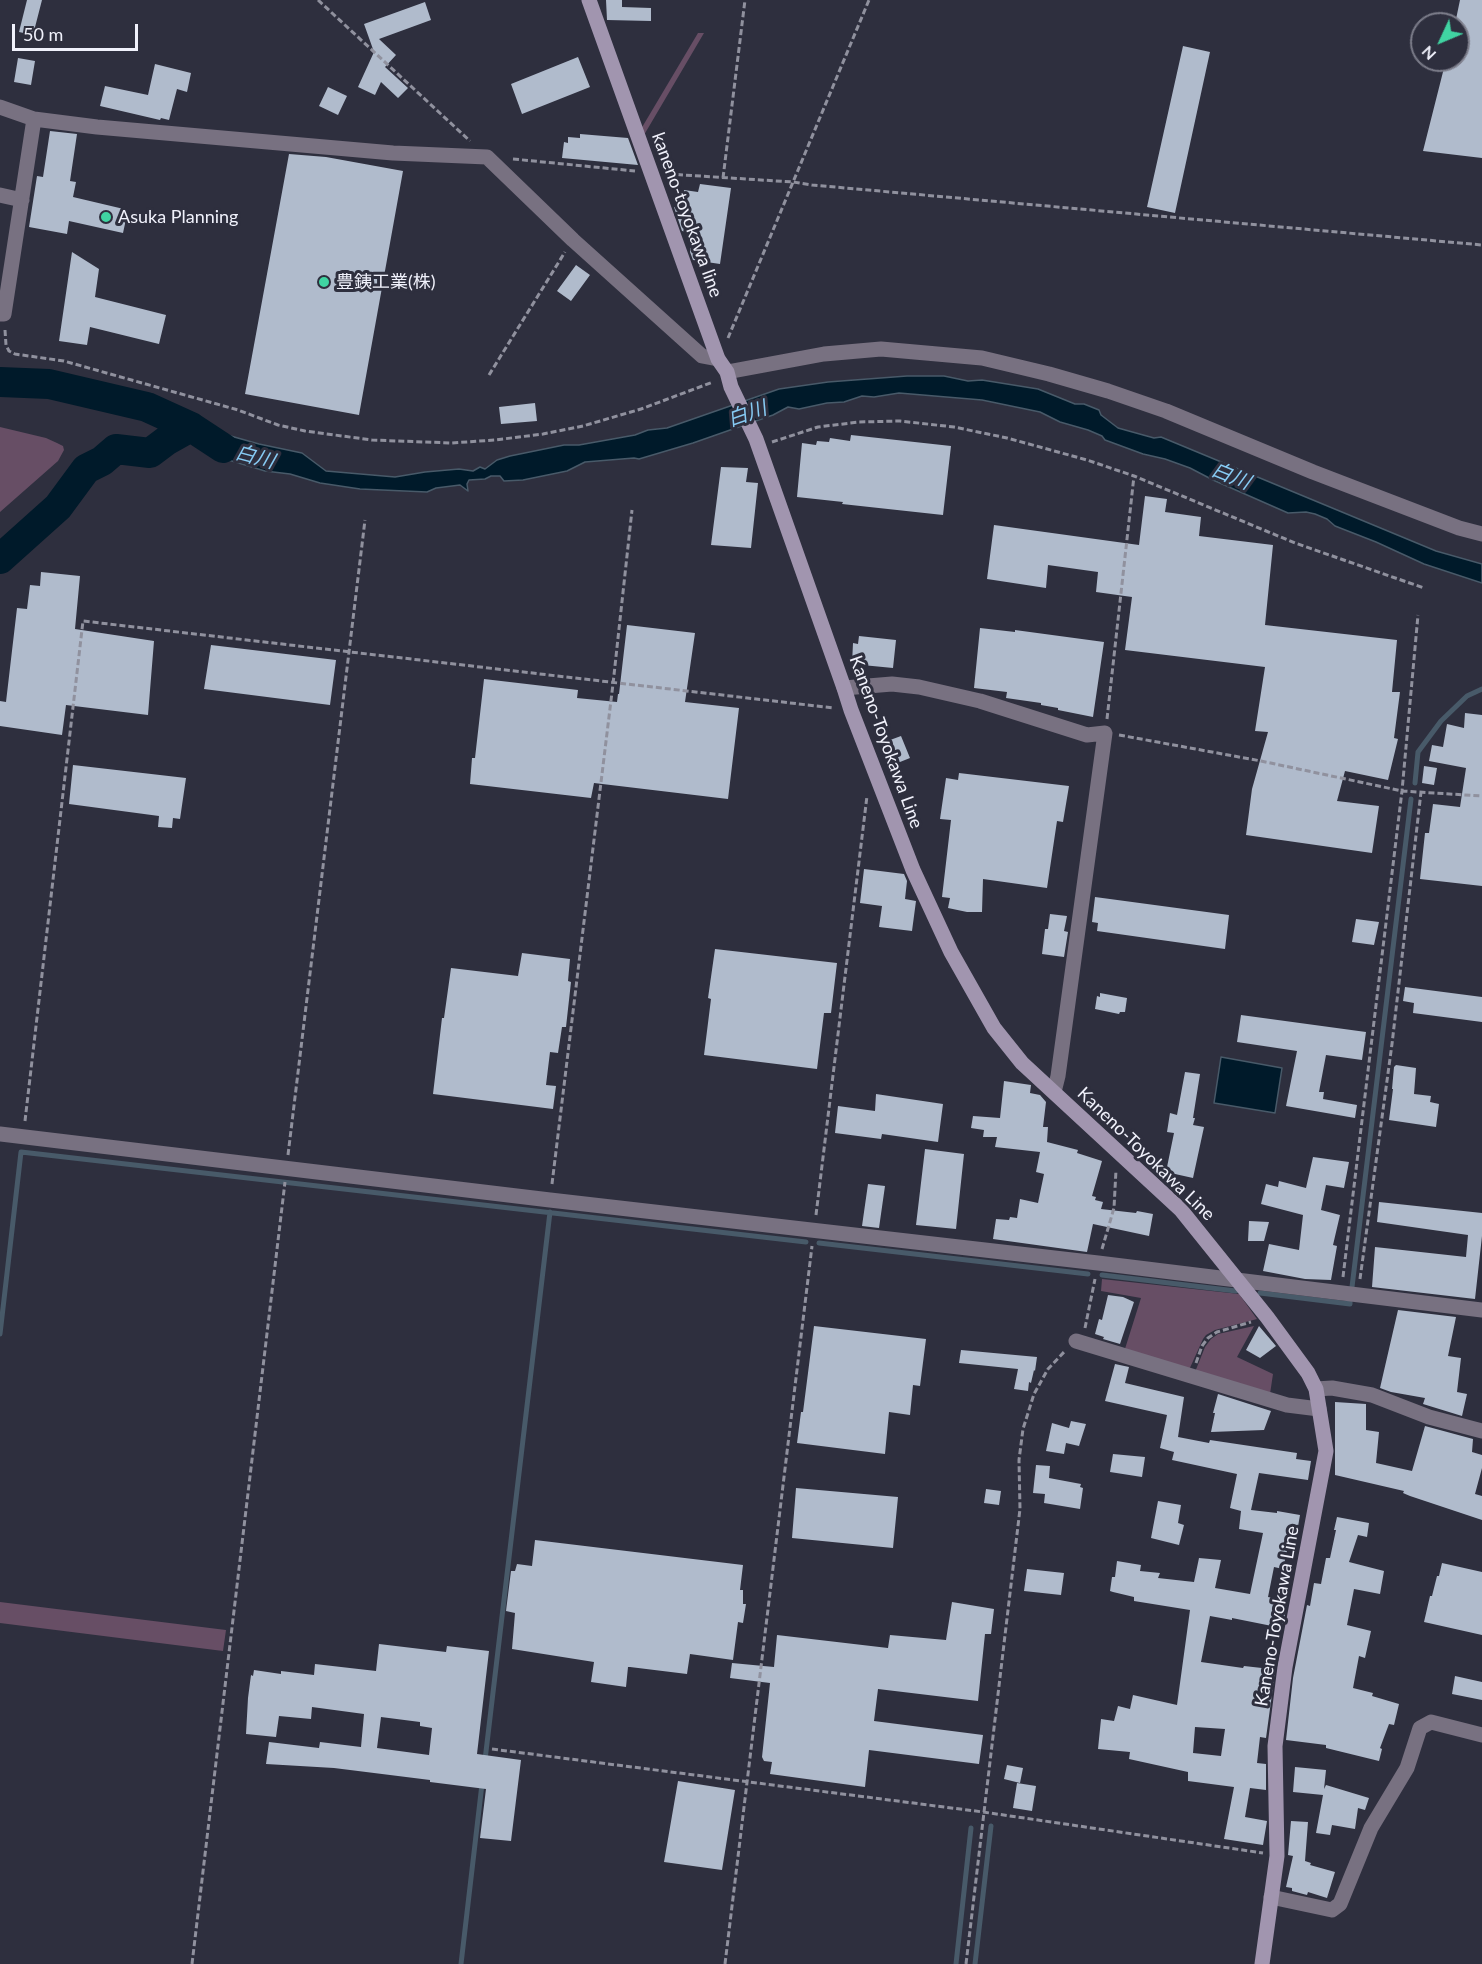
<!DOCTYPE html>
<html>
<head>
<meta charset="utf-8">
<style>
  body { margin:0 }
  #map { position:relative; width:1482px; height:1964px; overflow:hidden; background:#2e2f3e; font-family:Lato,sans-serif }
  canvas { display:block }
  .north { position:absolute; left:1410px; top:12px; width:60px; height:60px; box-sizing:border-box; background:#2e2f3e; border:2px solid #7c7d8a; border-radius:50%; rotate:226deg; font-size:16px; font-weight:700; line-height:24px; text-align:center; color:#f0f1fb }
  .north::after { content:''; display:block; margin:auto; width:21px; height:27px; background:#40d4a2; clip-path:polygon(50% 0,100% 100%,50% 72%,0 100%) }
  .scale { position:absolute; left:12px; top:24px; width:126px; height:27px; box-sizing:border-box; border:3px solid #f0f1fb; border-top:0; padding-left:8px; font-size:18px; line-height:21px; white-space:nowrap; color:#f0f1fb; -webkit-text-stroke:4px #2e2f3e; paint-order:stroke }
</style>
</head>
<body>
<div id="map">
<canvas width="1482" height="1964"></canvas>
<div class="north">N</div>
<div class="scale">50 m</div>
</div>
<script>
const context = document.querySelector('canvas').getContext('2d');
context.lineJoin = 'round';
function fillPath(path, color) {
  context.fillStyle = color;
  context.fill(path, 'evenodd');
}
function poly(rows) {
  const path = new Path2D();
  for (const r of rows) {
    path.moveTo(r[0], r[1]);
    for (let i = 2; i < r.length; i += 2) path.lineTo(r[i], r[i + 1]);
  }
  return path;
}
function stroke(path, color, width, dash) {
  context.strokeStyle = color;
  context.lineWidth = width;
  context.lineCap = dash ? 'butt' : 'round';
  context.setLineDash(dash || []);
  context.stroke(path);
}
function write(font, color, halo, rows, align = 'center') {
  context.font = font + ' Lato,"Noto Sans JP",sans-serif';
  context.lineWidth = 6;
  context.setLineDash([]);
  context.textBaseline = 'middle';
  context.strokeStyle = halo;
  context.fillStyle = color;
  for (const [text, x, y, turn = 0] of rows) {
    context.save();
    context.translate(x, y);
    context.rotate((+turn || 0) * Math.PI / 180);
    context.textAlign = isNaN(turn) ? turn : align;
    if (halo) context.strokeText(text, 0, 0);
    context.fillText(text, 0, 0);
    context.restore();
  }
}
fillPath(poly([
  [698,33,704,33,644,135,641,129],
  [0,427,46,438,57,443,63,446,64,450,58,461,0,512],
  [1102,1279,1239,1294,1257,1319,1215,1330,1206,1335,1203,1339,1189,1370,1124,1352,1141,1298,1101,1291],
  [1254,1326,1237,1357,1273,1374,1270,1394,1195,1372,1205,1347,1211,1339,1218,1334],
  [0,1602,226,1630,223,1651,0,1623]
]), '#674e65');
const water = poly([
  [907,376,944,376,968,381,982,380,1038,389,1075,404,1084,404,1099,410,1101,415,1118,428,1154,438,1161,437,1436,551,1482,564,1482,583,1424,564,1376,542,1335,526,1327,519,1315,514,1306,512,1288,513,1213,480,1190,468,1165,459,1143,454,1105,440,1102,436,1088,430,1060,422,1040,412,982,400,899,393,874,397,862,396,844,402,827,403,799,409,788,407,773,415,693,443,639,459,634,458,585,462,567,471,523,480,504,481,500,476,491,476,485,479,469,480,467,484,468,491,460,485,436,488,427,492,360,489,320,483,290,474,265,471,212,455,193,437,188,420,200,427,213,431,259,444,302,453,326,471,395,477,425,472,459,469,473,471,480,467,485,469,497,460,510,456,564,445,579,445,635,435,648,430,667,428,779,389,828,382,907,376],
  [1221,1057,1282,1068,1275,1113,1214,1103,1221,1057]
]);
fillPath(water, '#001a2a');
stroke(water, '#485a69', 1.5);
stroke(poly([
  [1415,783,1418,752,1441,721,1467,696,1482,689],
  [819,1243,1088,1274],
  [1102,1275,1236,1291],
  [1352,1287,1411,799],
  [1260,1293,1350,1304,1350,1301],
  [0,1334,21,1152,806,1242],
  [485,1760,550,1212],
  [461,1964,482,1784],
  [956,1964,971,1828],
  [975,1964,991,1826]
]), '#485a69', 5);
stroke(poly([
  [0,382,49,384,147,407,191,427,223,448],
  [0,559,58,507,86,469,102,461,116,449,150,453,166,441,191,427]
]), '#001a2a', 30);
fillPath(poly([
  [27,0,42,0,33,35,19,32],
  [606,0,622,0,622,7,651,8,651,21,607,20],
  [1460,0,1482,0,1482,158,1423,151,1446,60,1458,60,1458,24,1455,24],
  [425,2,431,20,379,39,396,55,385,67,408,88,398,98,381,82,375,95,358,87,374,52,364,24],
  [1183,46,1210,52,1175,213,1147,207],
  [578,57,590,87,522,114,511,84],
  [18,58,35,61,31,85,14,82],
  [155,64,191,73,187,92,177,89,169,120,161,118,160,120,100,106,105,86,148,95],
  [328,87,347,96,338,115,319,106],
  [50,131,77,134,70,181,76,182,73,197,128,210,123,233,69,221,67,234,29,227,37,176,43,177],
  [580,134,628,138,638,165,562,158,564,142,568,143,568,137,580,138],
  [289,154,326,157,403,171,359,415,245,394],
  [700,184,731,188,720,264,693,260,690,252,692,233,682,231,674,207,681,208,684,190,698,192],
  [72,252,99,269,95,297,166,315,159,344,90,327,87,345,59,341],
  [576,265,590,275,571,301,557,291],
  [535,403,537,421,501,424,499,407],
  [851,435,951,446,943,515,842,504,843,502,797,497,802,443,816,445,817,441,829,442,830,438,850,441],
  [721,467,748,468,746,482,758,483,751,548,711,545],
  [1145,496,1167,499,1165,512,1201,517,1199,536,1273,545,1265,625,1397,640,1392,692,1400,692,1394,738,1398,739,1388,780,1345,771,1337,801,1379,806,1372,853,1246,835,1252,789,1268,732,1255,731,1265,667,1125,650,1132,597,1096,592,1098,572,1048,565,1046,588,987,579,994,525,1139,545],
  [41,572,80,576,75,629,154,641,148,715,66,705,62,735,0,726,0,701,6,702,17,608,27,609,30,585,40,586],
  [627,625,695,633,685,702,739,708,728,799,594,783,591,798,470,784,472,758,475,758,484,679,578,690,577,698,617,702,618,694,619,694],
  [980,628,1015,632,1015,630,1104,642,1093,717,1058,710,1058,708,1041,705,1041,703,1006,698,1007,692,974,688],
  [859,636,896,640,893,668,852,664,853,643,858,644],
  [211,645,336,660,330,705,204,689],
  [1465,713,1482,715,1482,886,1420,879,1425,833,1429,833,1433,804,1460,807,1466,768,1429,761,1432,745,1443,747,1447,724,1464,728],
  [901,736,910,758,890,766,882,743],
  [73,765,186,778,180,819,173,818,172,828,158,827,159,816,69,804],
  [1424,766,1437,768,1434,785,1422,783],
  [959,773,1069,786,1063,822,1057,821,1047,888,983,879,982,912,967,912,948,908,950,898,942,897,951,820,940,819,946,778,958,780],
  [864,869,904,874,907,881,905,899,916,901,912,931,879,927,882,906,860,903],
  [1095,897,1229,915,1225,949,1097,931,1098,923,1092,922],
  [1050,914,1067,916,1064,931,1068,932,1064,957,1042,954,1045,929,1048,929],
  [1356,919,1379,922,1374,945,1352,942],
  [715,949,837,963,831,1013,824,1013,817,1069,704,1055,711,999,708,998],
  [522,953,570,959,568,981,571,982,566,1027,562,1027,558,1053,550,1052,546,1085,556,1086,553,1109,433,1094,442,1018,444,1018,451,968,518,976],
  [1405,987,1482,997,1482,1022,1413,1013,1414,1003,1403,1001],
  [1100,993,1127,998,1125,1012,1120,1012,1119,1014,1095,1009,1097,996,1100,997],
  [1241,1015,1366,1032,1362,1060,1326,1055,1319,1092,1324,1092,1323,1099,1357,1105,1355,1118,1286,1106,1297,1051,1237,1042],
  [1396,1065,1416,1068,1414,1094,1431,1096,1430,1102,1439,1104,1436,1127,1389,1120,1393,1089,1392,1089,1394,1067],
  [1185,1072,1200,1074,1193,1118,1195,1118,1193,1125,1204,1127,1193,1178,1166,1172,1174,1133,1167,1132,1170,1113,1177,1115],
  [1004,1081,1031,1085,1030,1093,1040,1095,1046,1102,1043,1127,1048,1127,1047,1142,1078,1150,1077,1153,1102,1161,1092,1196,1096,1197,1095,1200,1103,1202,1101,1209,1136,1213,1137,1211,1153,1214,1149,1236,1093,1224,1087,1252,993,1239,996,1219,1009,1220,1010,1217,1017,1218,1020,1199,1038,1203,1044,1174,1036,1172,1040,1152,995,1147,997,1137,983,1137,984,1130,971,1128,973,1116,1000,1118],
  [876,1094,943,1104,938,1142,882,1134,881,1139,835,1133,838,1106,875,1111],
  [925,1149,964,1154,956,1229,916,1225],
  [1313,1157,1349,1162,1344,1188,1326,1185,1321,1210,1340,1215,1333,1245,1337,1246,1331,1280,1305,1279,1263,1271,1269,1244,1299,1250,1303,1215,1261,1204,1266,1184,1278,1187,1279,1181,1306,1188],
  [868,1184,885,1186,879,1228,862,1226],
  [1379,1202,1482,1213,1482,1236,1475,1299,1372,1287,1375,1247,1466,1257,1468,1235,1377,1222],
  [1249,1221,1269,1222,1264,1241,1248,1241],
  [1108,1295,1123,1297,1134,1302,1120,1344,1103,1339,1104,1337,1095,1334,1099,1319,1102,1320],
  [1398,1310,1456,1317,1448,1356,1461,1358,1457,1392,1467,1394,1462,1416,1423,1404,1425,1398,1391,1392,1380,1388],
  [814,1326,926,1339,920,1386,913,1385,910,1415,889,1412,885,1454,797,1443,801,1412,803,1412],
  [1259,1326,1276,1346,1260,1358,1246,1350],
  [961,1350,1037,1357,1035,1371,1034,1370,1031,1383,1029,1382,1028,1391,1014,1389,1018,1369,959,1363],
  [1115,1364,1129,1367,1125,1383,1184,1397,1178,1437,1209,1443,1210,1440,1297,1453,1296,1459,1311,1461,1308,1480,1259,1473,1251,1510,1277,1513,1277,1511,1300,1515,1296,1538,1290,1537,1283,1569,1274,1567,1268,1597,1288,1601,1282,1628,1232,1618,1232,1620,1210,1616,1201,1662,1243,1668,1244,1666,1271,1669,1275,1672,1266,1738,1260,1737,1257,1763,1266,1764,1266,1790,1250,1788,1245,1817,1267,1821,1263,1845,1224,1839,1234,1787,1188,1781,1188,1772,1129,1759,1130,1752,1098,1749,1101,1719,1114,1721,1118,1706,1130,1709,1133,1695,1177,1705,1190,1610,1134,1601,1134,1597,1113,1592,1110,1591,1112,1577,1115,1577,1117,1561,1141,1565,1140,1571,1160,1573,1158,1578,1194,1582,1199,1558,1221,1560,1215,1588,1250,1594,1263,1533,1239,1529,1241,1511,1230,1508,1237,1474,1172,1460,1174,1452,1160,1448,1167,1415,1105,1401],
  [1195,1727,1225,1729,1221,1756,1193,1753],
  [1218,1394,1271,1411,1264,1430,1211,1432,1215,1413,1213,1413],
  [1335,1402,1366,1404,1366,1430,1379,1432,1376,1463,1412,1471,1425,1426,1473,1439,1472,1452,1482,1455,1482,1468,1475,1494,1482,1496,1482,1520,1410,1496,1403,1493,1404,1491,1335,1475],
  [1071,1421,1086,1424,1079,1446,1066,1443,1064,1454,1046,1451,1052,1423,1069,1428],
  [1113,1454,1145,1457,1142,1477,1110,1472],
  [1036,1465,1050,1466,1049,1478,1081,1484,1080,1487,1083,1488,1080,1509,1044,1503,1045,1494,1033,1493],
  [796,1488,898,1497,893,1548,792,1538],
  [986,1489,1001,1491,999,1505,984,1503],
  [1158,1501,1181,1505,1178,1523,1184,1525,1179,1545,1151,1538],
  [1337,1517,1369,1523,1367,1537,1358,1535,1349,1562,1384,1571,1380,1594,1354,1589,1347,1625,1371,1631,1365,1658,1359,1656,1353,1688,1373,1693,1372,1696,1399,1704,1394,1725,1389,1724,1380,1748,1382,1749,1379,1761,1326,1748,1326,1745,1286,1740,1293,1678,1307,1605,1310,1606,1314,1583,1321,1584,1326,1558,1330,1558,1336,1530,1334,1530],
  [535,1540,743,1565,740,1590,743,1590,743,1604,746,1604,743,1623,738,1622,733,1660,690,1654,687,1674,630,1667,628,1667,626,1687,591,1682,594,1662,512,1649,515,1613,506,1611,511,1571,515,1571,517,1564,532,1566],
  [1442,1563,1482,1572,1482,1635,1424,1622,1430,1596,1432,1596,1437,1576,1439,1576],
  [1027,1569,1064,1573,1061,1595,1024,1591],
  [952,1602,994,1609,991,1634,985,1634,978,1701,878,1689,874,1721,983,1735,979,1764,869,1750,865,1787,770,1774,772,1762,764,1761,762,1757,770,1683,730,1678,732,1663,774,1667,777,1635,888,1648,890,1635,946,1640],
  [379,1644,446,1652,447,1646,489,1651,477,1754,521,1760,511,1841,480,1838,486,1789,430,1782,430,1780,334,1768,266,1764,269,1742,319,1748,320,1742,361,1747,364,1714,312,1707,311,1719,279,1716,276,1737,246,1734,248,1698,251,1675,253,1676,254,1670,281,1674,281,1671,314,1675,315,1664,376,1671],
  [381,1717,420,1722,420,1726,432,1728,429,1755,377,1748],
  [1455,1676,1482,1682,1482,1700,1452,1694],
  [1007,1765,1023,1768,1020,1783,1004,1779],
  [1295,1767,1326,1770,1324,1789,1326,1785,1369,1798,1365,1810,1358,1808,1355,1829,1332,1825,1330,1835,1316,1833,1323,1795,1293,1792],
  [678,1781,735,1790,722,1870,664,1862],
  [1017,1783,1036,1786,1032,1811,1013,1808],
  [1291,1821,1308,1822,1305,1861,1311,1863,1310,1865,1335,1872,1327,1898,1308,1892,1307,1895,1292,1891,1292,1888,1286,1887,1293,1856,1288,1855]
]), '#b0bbcc');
stroke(poly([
  [318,0,470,141],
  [513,159,635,171],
  [668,174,793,182,812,185,1482,245],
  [723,178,745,0],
  [5,330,6,345,9,351,15,354,64,361,238,410,278,425,305,431,372,440,451,443,495,440,543,434,583,426,641,409,713,382],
  [728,338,869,0],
  [489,375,565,252],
  [772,442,818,427,859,422,900,421,954,427,1007,438,1087,460,1134,476,1295,543,1424,588],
  [1107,719,1134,476],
  [1119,735,1261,761,1402,791,1482,796],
  [25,1121,83,621,834,708],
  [288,1155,365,520],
  [552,1184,613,684,632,510],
  [816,1215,867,796],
  [1102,1249,1114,1208,1116,1170],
  [1343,1277,1402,791,1418,615],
  [1360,1279,1392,1044,1421,792],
  [1085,1328,1095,1279],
  [1196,1363,1202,1346,1208,1338,1217,1332,1251,1322],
  [492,1749,983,1812,1263,1853],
  [192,1964,285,1182],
  [725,1964,812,1246],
  [966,1964,1020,1509,1019,1460,1023,1429,1034,1394,1048,1369,1065,1351]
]), '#90919e', 3, [6, 3]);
stroke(poly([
  [0,107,34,119,97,127,393,153,487,157,573,240,702,356,718,359],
  [0,195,22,200],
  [0,314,4,314,34,119],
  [727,372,824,354,881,349,982,358,1049,374,1108,391,1166,411,1313,472,1459,528,1482,534],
  [844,688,892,684,919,687,980,701,1087,735,1105,733,1058,1076,1054,1092],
  [0,1134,550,1200,1098,1263,1482,1310],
  [1076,1341,1287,1405,1319,1409],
  [1316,1389,1332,1388,1372,1395,1429,1417,1482,1431],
  [1271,1897,1332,1910,1340,1904,1371,1828,1407,1768,1420,1728,1431,1722,1482,1735]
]), '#787181', 15);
stroke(poly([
  [589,0,718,359,727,372,731,387,756,439,844,688,851,710,913,870,951,952,994,1028,1022,1063,1181,1210,1267,1317,1308,1373,1316,1389,1326,1451,1285,1667,1275,1746,1277,1856,1262,1964]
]), '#a195af', 15);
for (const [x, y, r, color] of [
  [106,217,6,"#40d4a2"],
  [324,282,6,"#40d4a2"]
]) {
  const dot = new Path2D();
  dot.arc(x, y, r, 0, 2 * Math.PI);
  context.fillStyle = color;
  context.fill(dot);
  stroke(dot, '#2e2f3e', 2);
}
write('18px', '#f0f1fb', '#2e2f3e', [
  ["kaneno-toyokawa line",687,215,70],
  ["Kaneno-Toyokawa Line",886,742,70],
  ["Kaneno-Toyokawa Line",1146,1154,44],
  ["Kaneno-Toyokawa Line",1277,1616,-80]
]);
write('18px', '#f0f1fb', '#2e2f3e', [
  ["Asuka Planning",118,217],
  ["豊銕工業(株)",336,282]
], 'left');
write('italic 20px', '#87cbf4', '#2e2f3e', [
  ["白川",747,414,-19],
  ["白川",255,457,15],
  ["白川",1231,476,22]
]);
</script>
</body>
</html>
